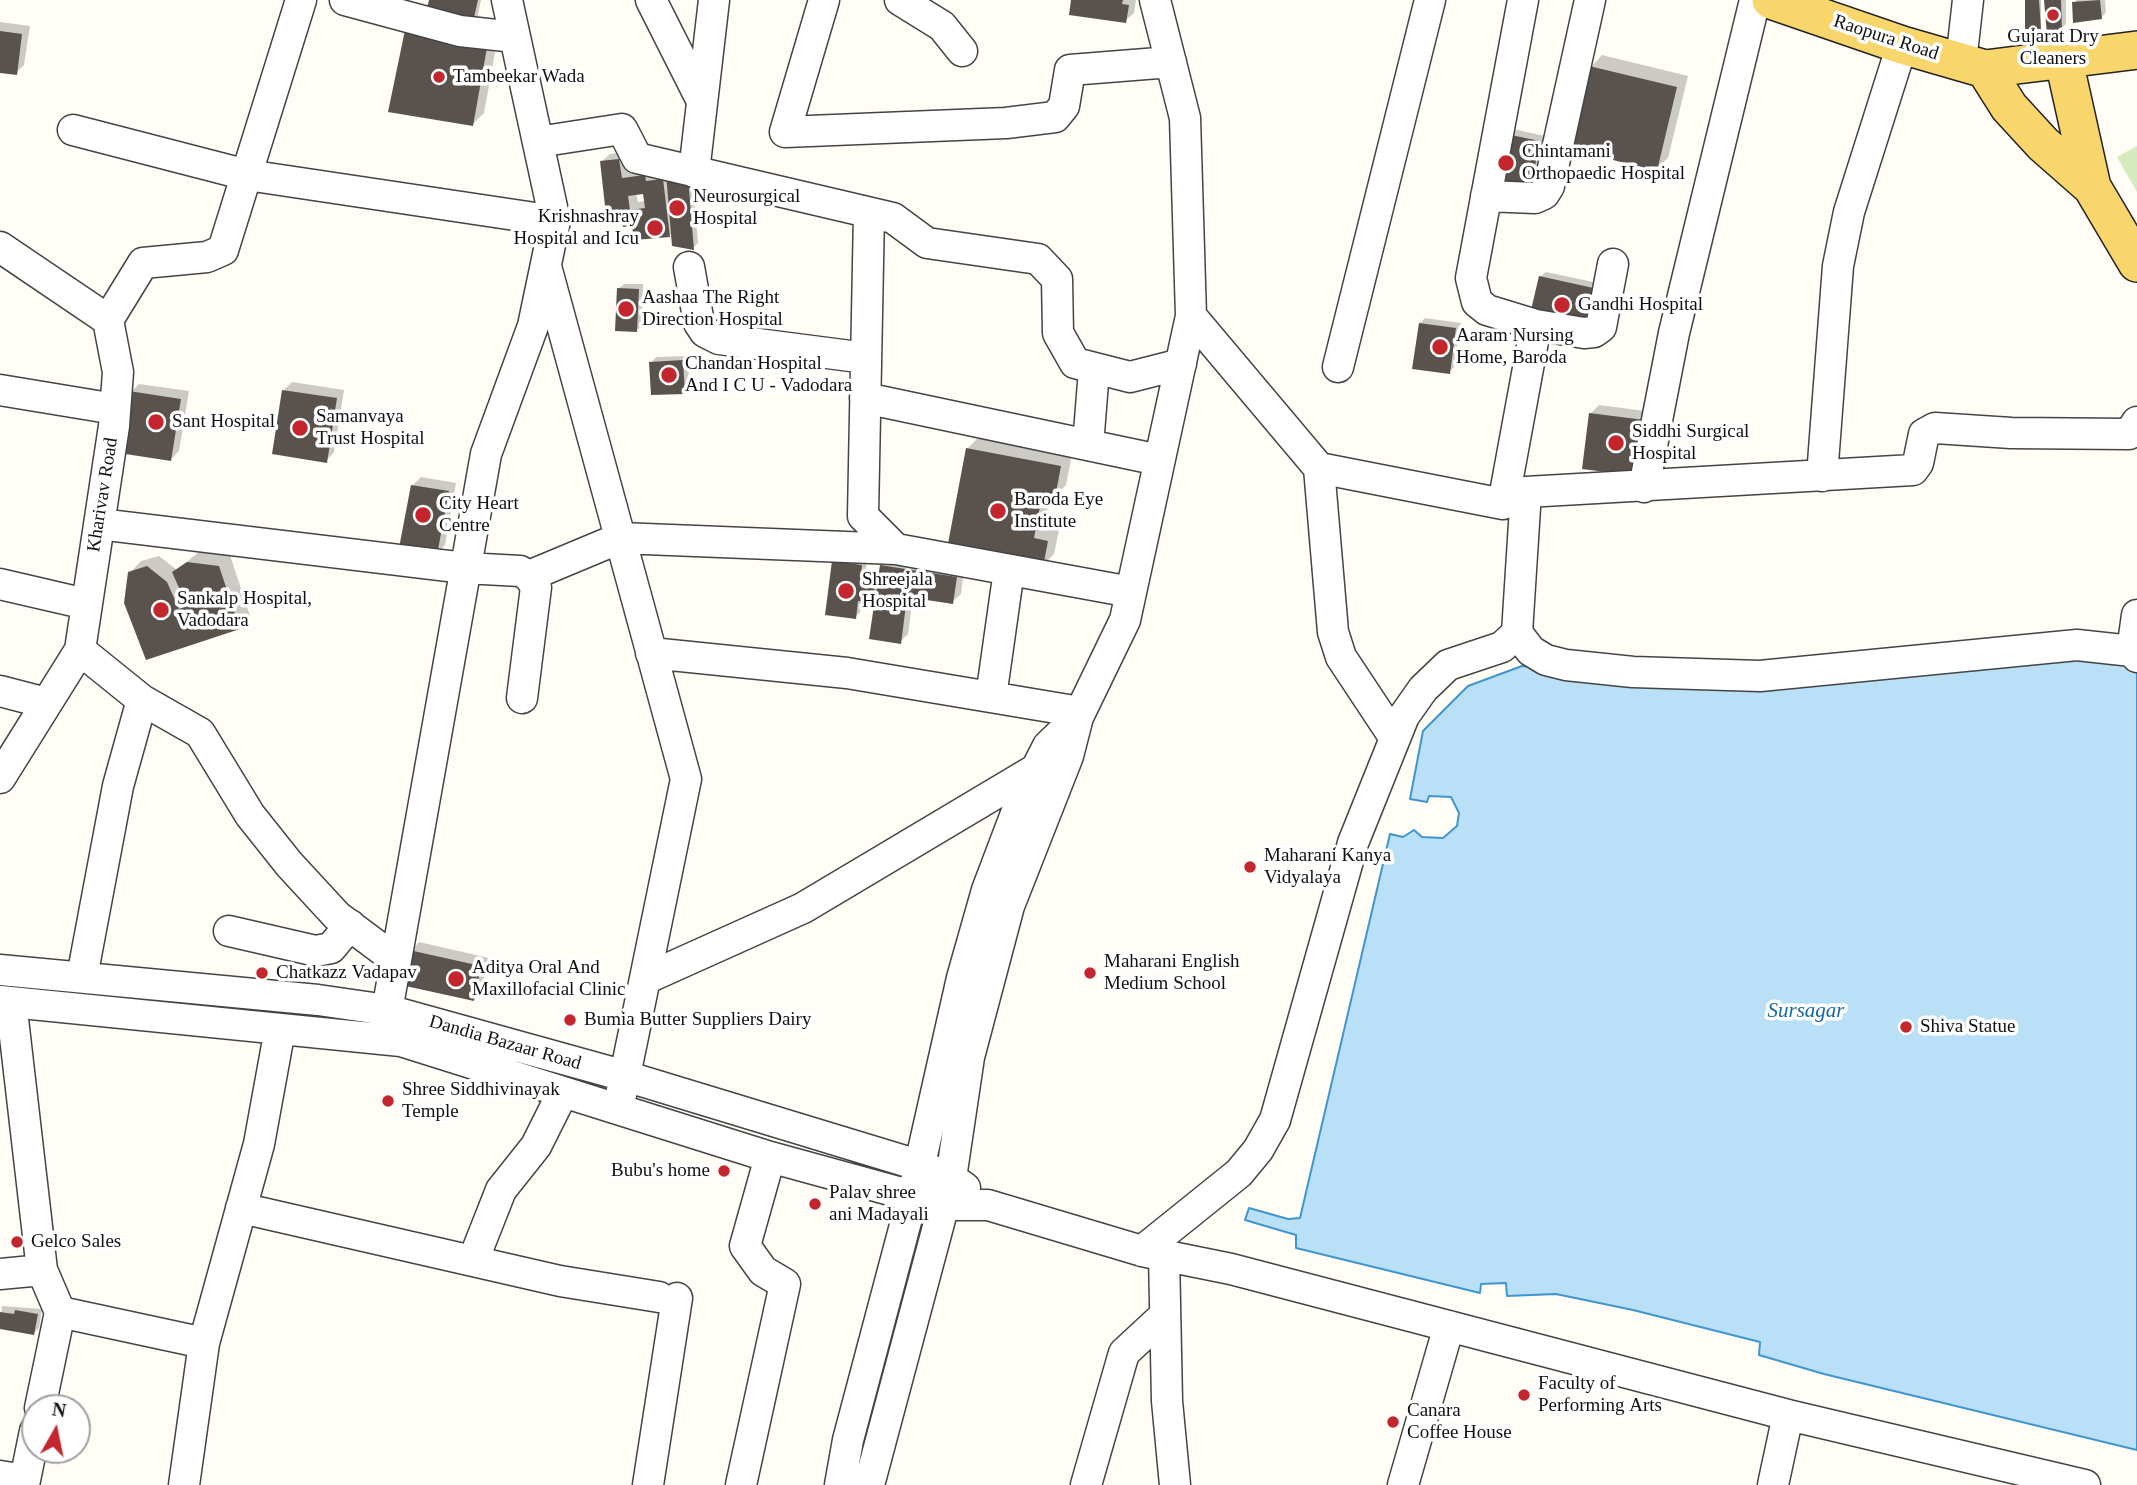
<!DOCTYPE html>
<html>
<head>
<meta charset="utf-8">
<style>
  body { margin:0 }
  #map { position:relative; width:2137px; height:1485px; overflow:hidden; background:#fffdf5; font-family:Georgia,serif }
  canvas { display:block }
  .north { position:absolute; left:21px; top:1394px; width:70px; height:70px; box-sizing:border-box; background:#fff; border:2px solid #a0a0a0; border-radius:50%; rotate:9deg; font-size:19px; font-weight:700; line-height:28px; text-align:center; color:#111 }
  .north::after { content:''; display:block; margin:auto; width:24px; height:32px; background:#c4262e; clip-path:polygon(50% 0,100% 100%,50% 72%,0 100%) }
</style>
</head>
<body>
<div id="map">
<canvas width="2137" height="1485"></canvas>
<div class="north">N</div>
</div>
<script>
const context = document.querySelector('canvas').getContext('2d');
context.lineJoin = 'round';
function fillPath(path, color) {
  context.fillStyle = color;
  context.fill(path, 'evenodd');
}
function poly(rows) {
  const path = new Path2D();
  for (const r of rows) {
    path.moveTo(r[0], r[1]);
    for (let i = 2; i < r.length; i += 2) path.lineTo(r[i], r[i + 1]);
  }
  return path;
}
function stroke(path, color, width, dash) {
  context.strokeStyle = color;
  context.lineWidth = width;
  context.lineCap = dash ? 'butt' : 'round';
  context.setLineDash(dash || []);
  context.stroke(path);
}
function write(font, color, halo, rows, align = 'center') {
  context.font = font + ' Georgia,serif';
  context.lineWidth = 7;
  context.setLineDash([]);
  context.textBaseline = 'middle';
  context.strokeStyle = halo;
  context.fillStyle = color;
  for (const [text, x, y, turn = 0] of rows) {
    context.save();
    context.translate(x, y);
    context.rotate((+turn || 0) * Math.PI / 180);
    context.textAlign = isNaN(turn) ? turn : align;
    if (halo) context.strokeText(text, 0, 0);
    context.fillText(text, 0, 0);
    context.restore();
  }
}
fillPath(poly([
  [2137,146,2137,192,2117,157]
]), '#d5ebbd');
const water = poly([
  [2077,649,2137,662,2137,1450,1824,1374,1759,1355,1760,1342,1633,1310,1556,1294,1507,1296,1506,1283,1481,1284,1480,1293,1296,1248,1296,1235,1245,1220,1249,1208,1288,1219,1300,1218,1390,834,1403,837,1414,830,1422,837,1443,838,1457,826,1459,813,1451,797,1429,796,1427,802,1410,799,1423,731,1468,686,1522,666,1605,673,2077,649]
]);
fillPath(water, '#b9e0f7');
stroke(water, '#3f96cf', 2);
fillPath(poly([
  [431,0,481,0,477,19],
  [1073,0,1136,0,1134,13,1125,21],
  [2027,0,2041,0,2041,27],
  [2046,0,2066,0,2066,24,2061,29],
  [2077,0,2105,0,2106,12,2101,18,2074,3],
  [0,22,30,26,24,65,16,73,0,71],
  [499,31,484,113,473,124,390,111],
  [1602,55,1688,76,1668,158,1656,169,1591,67],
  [1513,129,1545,136,1535,184,1498,183],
  [627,152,692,172,698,243,693,248,672,233,669,236,633,224,601,162,610,154],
  [645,192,646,201,638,202,636,193],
  [1546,272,1603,284,1590,321,1540,277],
  [624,284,643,284,642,325,637,330,618,289],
  [1425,318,1461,323,1454,367,1449,372,1420,323],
  [688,356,689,387,684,392,651,363,656,357],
  [292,382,344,390,334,452,326,461,284,390],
  [139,384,189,391,179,451,171,459,131,392],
  [1599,405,1653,412,1646,466,1590,414],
  [979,437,1072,455,1066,485,1055,496,1050,495,1044,527,1059,530,1054,554,1043,565,967,449],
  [421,477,456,483,445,545,437,553,413,485],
  [200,551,230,555,250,616,239,627,147,657,130,573,141,561,159,556,177,570],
  [839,556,867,560,865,578,879,580,881,566,890,557,964,569,961,594,952,602,913,596,908,634,900,642,877,596,872,601,862,599,860,612,855,617,833,562],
  [419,942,489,958,481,990,473,999,411,951],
  [2,1306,42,1309,39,1328,34,1333,0,1328]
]), '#0003');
fillPath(poly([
  [429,0,478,0,472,26,425,15],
  [1071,0,1123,0,1122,4,1129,5,1126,23,1069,15],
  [2025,0,2039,0,2041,29,2025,29],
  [2044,0,2061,0,2062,31,2047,35],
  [2100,0,2102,19,2073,23,2072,2],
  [405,30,488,42,473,126,388,112],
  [0,31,22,34,17,75,0,73],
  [1589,66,1677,87,1657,171,1569,149],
  [1506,134,1540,141,1530,191,1495,185],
  [619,159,622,178,645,175,646,181,663,179,670,237,634,240,632,226,623,227,622,222,607,224,600,161],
  [643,194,645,208,630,210,628,196],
  [666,173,688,177,694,250,672,246],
  [1539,276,1598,289,1591,323,1531,310],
  [617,288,639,289,637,332,615,331],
  [1419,323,1456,328,1450,374,1412,369],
  [683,360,685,394,651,395,649,362],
  [282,390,337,398,327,463,272,454],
  [129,391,181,399,171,461,119,453],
  [1589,413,1645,420,1638,476,1582,469],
  [966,448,1061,466,1055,498,1042,496,1034,538,1048,541,1043,567,947,549],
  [411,485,449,491,437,555,399,548],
  [832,561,862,565,860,583,875,585,873,603,858,601,856,619,825,615],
  [187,562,219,566,240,629,146,660,124,603,128,572,147,566,167,582,179,609,187,606,172,572],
  [880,565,957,577,953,604,907,597,901,644,869,639],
  [409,950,481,966,474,1001,401,985],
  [15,1310,38,1314,34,1335,0,1329,0,1312,14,1314]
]), '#5a524d');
const minor = poly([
  [345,0,460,31,515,37],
  [651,0,702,101],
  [824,0,785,132,1006,123,1055,117,1064,106,1070,70,1171,62],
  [900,0,942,26,962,51],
  [1961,62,1968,0],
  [73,130,247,175,555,221],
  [538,142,622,129,637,158,893,218,927,243,1038,259,1057,279,1058,333,1075,363,1130,377,1181,364],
  [694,172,714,0],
  [1486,196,1535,198,1544,194,1549,186,1590,0],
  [869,213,863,516,896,549,1131,592],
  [0,247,108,320,118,372,114,426,80,650,0,778],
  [689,267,699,323,705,332,719,339,866,358],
  [547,270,686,779,621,1095],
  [1191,316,1319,468,1503,504,1526,492,1913,470,1918,463,1924,434,1935,428,2011,433,2129,434,2137,422],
  [108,320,143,263,207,257,223,250,301,0],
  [1536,325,1584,333,1594,332,1601,327,1613,264],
  [1338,367,1430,0],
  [0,390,115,409],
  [865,398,1159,460],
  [1088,445,1094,370],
  [1319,468,1333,632,1341,657,1394,737],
  [1822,476,1838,266,1849,212,1902,45],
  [1644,487,1674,333,1755,0],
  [1503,504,1536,325,1487,310,1477,302,1471,278,1523,0],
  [99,524,465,568,520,571,529,576,536,587,522,698],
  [529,576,620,538,896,549],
  [0,584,86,604],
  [1517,633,1531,651,1546,660,1566,665,1633,672,1760,676,2077,645,2132,651,2137,657],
  [80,650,142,700,200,733,250,815,289,864,337,916,396,960],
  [2132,651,2137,615],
  [651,653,847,673,1080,712],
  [0,691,46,703],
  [991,697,1009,570],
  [229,931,316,951,331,948,350,925],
  [0,970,318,1000,387,1010,625,1076,918,1165,951,1178,965,1188],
  [82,977,118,786,142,700],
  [645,979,803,908,1038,768],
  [0,1001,401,1041,770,1157,945,1205,988,1205,1142,1251,1231,1269,1788,1415,2085,1485],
  [11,1002,42,1270,60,1312,40,1408],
  [382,1039,486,454,533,326,555,221,507,0],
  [241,1208,560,1281,659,1297],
  [1142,1251,1239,1173,1258,1150,1275,1120,1353,843,1404,716,1423,689,1448,665,1502,647,1517,633,1526,492],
  [1164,1255,1167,1401,1175,1485],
  [473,1261,501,1190,536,1146,563,1092],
  [0,1274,42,1270],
  [60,1312,204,1343,259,1144,280,1029],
  [0,1476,25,1480,35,1431],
  [184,1485,204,1343],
  [648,1485,677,1298],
  [741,1485,785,1284,763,1271,745,1246,770,1157],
  [840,1485,848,1440,913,1195,962,978,987,890,1023,795,1048,746,1078,717],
  [869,1485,951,1178,969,1057,1009,906,1068,756,1078,717,1125,620,1191,316,1185,118,1155,0],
  [1086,1485,1124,1353,1165,1315],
  [1403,1485,1449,1326],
  [1773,1485,1788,1415]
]);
const major = poly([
  [1771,0,1902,45,1985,69,2137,50],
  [2064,61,2092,187,2137,263],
  [1985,69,2009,107,2043,144,2092,187]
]);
stroke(minor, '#444', 33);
stroke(major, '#222', 40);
stroke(minor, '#fff', 30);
stroke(major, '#f9d66b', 37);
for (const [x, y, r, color] of [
  [2053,15,7,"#c4262e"],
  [439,77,7,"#c4262e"],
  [1506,163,9,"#c4262e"],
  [677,208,9,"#c4262e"],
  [655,228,9,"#c4262e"],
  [1562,305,9,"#c4262e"],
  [626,309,9,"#c4262e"],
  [1440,347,9,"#c4262e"],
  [669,375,9,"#c4262e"],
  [156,422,9,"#c4262e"],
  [300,428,9,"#c4262e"],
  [1616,443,9,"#c4262e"],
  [998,511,9,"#c4262e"],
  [423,515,9,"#c4262e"],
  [846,591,9,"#c4262e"],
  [161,610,9,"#c4262e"],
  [1250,867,7,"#c4262e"],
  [262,973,7,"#c4262e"],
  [1090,973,7,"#c4262e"],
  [456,979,9,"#c4262e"],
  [570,1020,7,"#c4262e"],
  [1906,1027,7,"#c4262e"],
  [388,1101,7,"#c4262e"],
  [724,1171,7,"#c4262e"],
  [815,1204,7,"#c4262e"],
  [17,1242,7,"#c4262e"],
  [1524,1395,7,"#c4262e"],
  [1393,1422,7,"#c4262e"]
]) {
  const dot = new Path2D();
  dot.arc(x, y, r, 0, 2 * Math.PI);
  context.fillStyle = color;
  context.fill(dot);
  stroke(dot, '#fff', 2.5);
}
write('19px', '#111', '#fff', [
  ["Gujarat Dry",2053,37,"center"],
  ["Cleaners",2053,59,"center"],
  ["Tambeekar Wada",453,77],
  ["Chintamani",1522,152],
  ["Orthopaedic Hospital",1522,174],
  ["Neurosurgical",693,197],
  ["Hospital",693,219],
  ["Krishnashray",639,217,"right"],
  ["Hospital and Icu",639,239,"right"],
  ["Aashaa The Right",642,298],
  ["Direction Hospital",642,320],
  ["Gandhi Hospital",1578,305],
  ["Aaram Nursing",1456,336],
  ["Home, Baroda",1456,358],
  ["Chandan Hospital",685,364],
  ["And I C U - Vadodara",685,386],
  ["Samanvaya",316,417],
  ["Trust Hospital",316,439],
  ["Sant Hospital",172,422],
  ["Siddhi Surgical",1632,432],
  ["Hospital",1632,454],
  ["Baroda Eye",1014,500],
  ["Institute",1014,522],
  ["City Heart",439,504],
  ["Centre",439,526],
  ["Shreejala",862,580],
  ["Hospital",862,602],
  ["Sankalp Hospital,",177,599],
  ["Vadodara",177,621],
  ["Maharani Kanya",1264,856],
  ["Vidyalaya",1264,878],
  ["Maharani English",1104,962],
  ["Medium School",1104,984],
  ["Aditya Oral And",472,968],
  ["Maxillofacial Clinic",472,990],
  ["Chatkazz Vadapav",276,973],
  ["Bumia Butter Suppliers Dairy",584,1020],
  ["Shiva Statue",1920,1027],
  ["Shree Siddhivinayak",402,1090],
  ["Temple",402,1112],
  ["Bubu's home",710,1171,"right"],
  ["Palav shree",829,1193],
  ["ani Madayali",829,1215],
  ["Gelco Sales",31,1242],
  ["Faculty of",1538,1384],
  ["Performing Arts",1538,1406],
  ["Canara",1407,1411],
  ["Coffee House",1407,1433]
], 'left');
write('19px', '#111', '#fff', [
  ["Raopura Road",1886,38,18],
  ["Kharivav Road",103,495,-81],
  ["Dandia Bazaar Road",505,1043,16]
]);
write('italic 21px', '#1768a6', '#fff', [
  ["Sursagar",1806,1011]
]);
</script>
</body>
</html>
